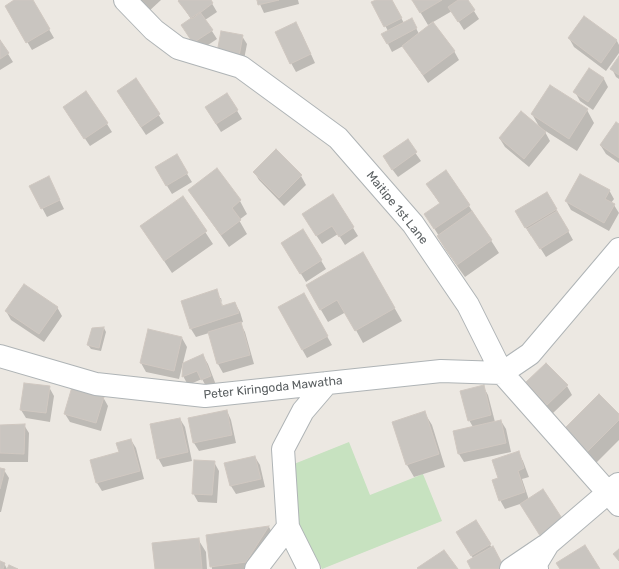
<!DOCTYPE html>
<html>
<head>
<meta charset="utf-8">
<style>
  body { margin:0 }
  canvas { display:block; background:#ece8e2 }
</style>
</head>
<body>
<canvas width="619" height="569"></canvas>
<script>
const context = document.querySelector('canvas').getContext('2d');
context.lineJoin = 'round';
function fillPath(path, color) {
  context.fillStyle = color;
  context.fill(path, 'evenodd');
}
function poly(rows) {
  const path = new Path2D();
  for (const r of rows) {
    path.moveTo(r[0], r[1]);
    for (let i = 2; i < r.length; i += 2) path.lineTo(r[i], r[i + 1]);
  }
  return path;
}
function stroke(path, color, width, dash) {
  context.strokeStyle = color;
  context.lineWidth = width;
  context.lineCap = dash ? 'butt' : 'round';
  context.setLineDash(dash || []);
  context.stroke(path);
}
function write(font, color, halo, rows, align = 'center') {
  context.font = font + ' Rubik,sans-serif';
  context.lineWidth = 3;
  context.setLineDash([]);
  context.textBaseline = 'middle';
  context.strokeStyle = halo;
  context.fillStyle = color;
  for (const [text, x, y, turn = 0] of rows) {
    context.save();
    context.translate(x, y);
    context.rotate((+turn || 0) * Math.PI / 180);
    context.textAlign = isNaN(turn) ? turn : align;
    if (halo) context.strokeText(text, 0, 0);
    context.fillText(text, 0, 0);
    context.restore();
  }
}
fillPath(poly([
  [349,442,370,495,423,474,442,521,322,569,299,524,294,464]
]), '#c7e2c0');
fillPath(poly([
  [16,0,32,0,54,38,32,50,6,6],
  [138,0,161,0,148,12],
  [181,0,210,0,217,12,205,20,217,39,199,51,187,34,191,19,179,1],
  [258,0,298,0,299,4,264,13],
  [378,0,391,0,404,23,416,28,419,34,454,51,459,60,428,83,403,46,392,52,383,34,388,31,373,3],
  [413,0,467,0,479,19,464,30,452,11,428,25],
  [584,17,617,41,619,45,619,53,606,71,574,47,569,38],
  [301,32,315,63,296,72,291,63],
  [242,36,247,44,242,70,217,58],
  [0,41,13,62,0,70],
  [619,57,619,79,616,77,612,69],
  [590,70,604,79,608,87,593,110,580,101,575,92],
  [135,80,164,123,146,135,123,100],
  [227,94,242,119,221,132,211,116],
  [587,110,594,123,577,151,544,130,550,141,529,167,505,147,500,139,540,128,532,114],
  [69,115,107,124,112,132,90,146],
  [619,125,619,163,606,154,601,146],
  [407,141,421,161,398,177,389,165],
  [176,156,192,182,172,194,156,168],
  [217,170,240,201,247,214,239,220,247,234,229,247,197,202,189,190],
  [254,172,301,176,306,185,284,206,259,180],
  [53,186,64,209,47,217,31,187],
  [609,190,614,199,611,203,614,205,619,213,609,231,571,210,566,201],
  [432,192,469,206,499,253,465,277,445,249,438,237,439,236,425,214,440,204],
  [547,193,573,240,546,257,532,235,531,236,516,212],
  [333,195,358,236,345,245,338,234,322,244,308,223],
  [183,198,213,244,172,273,141,226],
  [303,230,326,269,306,282,287,251],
  [363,253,402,321,363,343,346,312,328,322,307,286],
  [216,290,224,307,235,303,240,312,243,322,240,323,245,332,254,364,223,373,218,364,209,333,196,337,191,329],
  [218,298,221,298,224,311,223,311],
  [303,294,332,345,307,358,279,308],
  [57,307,62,316,44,342,11,320,6,311],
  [104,328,106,332,101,351,91,349,88,345,92,329],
  [182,338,187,347,179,379,146,372,141,363],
  [203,356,208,364,216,385,207,388,202,379,188,385,183,376,183,364],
  [546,364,567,386,572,395,553,413,532,391,527,383],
  [483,386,488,395,495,422,501,421,506,429,511,452,464,462,459,454,454,431,473,427,469,420],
  [49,387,54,396,50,422,26,418,21,410],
  [103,397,108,406,101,431,70,422,65,414],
  [227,411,231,420,236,443,199,451,194,443],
  [424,412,432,425,445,467,414,477,407,465,393,423],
  [619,415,619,440,593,466,570,444],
  [180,419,185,427,192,461,163,467,158,458],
  [24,425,29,433,28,462,0,462,0,426],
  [131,440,136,448,144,479,102,491,97,483,91,461,120,452],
  [518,452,523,461,529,477,522,479,529,500,526,513,520,504,505,509,500,500],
  [255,457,260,465,265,487,236,494,231,486,226,464],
  [214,462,219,471,217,503,198,502,193,493],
  [0,469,4,470,9,478,1,512,0,512],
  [475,521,492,548,472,569,473,558,462,541],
  [269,527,276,540,257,569,212,569,207,536],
  [198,539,206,552,207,569,156,569],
  [0,562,4,563,7,569,0,569]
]), '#0003');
const building = poly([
  [14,0,33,0,50,29,26,43,5,6,14,0],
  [179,0,211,0,213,3,192,19,178,1,179,0],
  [257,0,279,0,258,5,257,0],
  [376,0,392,0,402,18,384,27,371,2,376,0],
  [412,0,442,0,420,13,412,0],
  [458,0,468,0,475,10,458,22,448,7,458,0],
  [200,12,213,30,193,43,181,25,200,12],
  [584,16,617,40,601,63,568,38,584,16],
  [412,18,417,28,387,44,381,34,412,18],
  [296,22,311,54,290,64,275,32,296,22],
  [433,22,455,51,423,75,402,46,433,22],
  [221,31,243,35,238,62,216,58,221,31],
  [0,40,9,53,0,59,0,40],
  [619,56,619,75,610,69,619,56],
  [589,68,604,78,588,102,573,92,589,68],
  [136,78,160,114,141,127,117,91,136,78],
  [550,85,588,109,569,139,531,114,550,85],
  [86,91,108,123,84,139,63,107,86,91],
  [227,93,238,110,216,124,205,107,227,93],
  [521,111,546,132,524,159,499,138,521,111],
  [616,122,619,124,619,158,600,145,616,122],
  [408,139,417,152,392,170,383,156,408,139],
  [276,149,302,175,279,198,253,172,276,149],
  [177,154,188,173,166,186,155,167,177,154],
  [217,168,241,200,232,208,241,220,221,235,188,190,217,168],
  [446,170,470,205,434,229,424,214,440,203,426,184,446,170],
  [580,174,610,190,605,199,615,204,604,223,565,201,580,174],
  [49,176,60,200,41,209,29,186,49,176],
  [547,192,557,209,525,228,515,211,547,192],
  [333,194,354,227,339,237,332,226,316,236,302,214,333,194],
  [183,196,207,231,164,261,140,226,183,196],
  [472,211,492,240,457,265,437,236,472,211],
  [557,211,569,231,540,249,527,229,557,211],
  [303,229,322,260,300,274,281,243,303,229],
  [363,252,395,308,355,331,337,300,320,310,306,285,363,252],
  [24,284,58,307,39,334,5,311,24,284],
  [217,289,222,306,235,302,239,313,190,329,181,301,217,289],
  [304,293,328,336,302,350,278,307,304,293],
  [241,322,250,355,217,364,208,332,241,322],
  [104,327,99,348,87,345,92,328,104,327],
  [148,329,182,337,174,371,140,363,148,329],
  [203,354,211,376,201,380,197,371,182,377,183,363,203,354],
  [546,363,568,385,547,405,526,382,546,363],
  [24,383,50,386,46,413,20,410,24,383],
  [484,385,491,415,468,421,460,391,484,385],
  [72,387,104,397,96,423,64,414,72,387],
  [599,394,619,414,619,420,585,454,562,431,599,394],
  [227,410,232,435,193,443,188,418,227,410],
  [425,411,439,454,406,465,392,422,425,411],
  [180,418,188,452,157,459,150,424,180,418],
  [501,420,506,443,458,454,453,431,501,420],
  [25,424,24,454,0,453,0,425,25,424],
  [131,439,140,471,96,483,90,460,119,452,116,443,131,439],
  [519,451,524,468,518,471,525,492,499,501,492,480,498,478,492,460,519,451],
  [255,456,261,479,230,486,224,463,255,456],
  [194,460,215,461,212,495,192,494,194,460],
  [0,468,5,469,0,489,0,468],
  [543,489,567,526,544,542,520,504,543,489],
  [476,520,491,544,471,556,456,532,476,520],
  [269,526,246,562,210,567,206,535,269,526],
  [199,538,202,569,155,569,152,543,199,538],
  [585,545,600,569,560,569,556,563,585,545],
  [493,546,505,569,471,569,467,561,493,546],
  [619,549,619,561,613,554,619,549],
  [444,550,458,569,418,569,417,568,444,550],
  [0,561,5,563,3,569,0,569,0,561],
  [9,565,18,569,7,569,9,565]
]);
fillPath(building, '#c9c5c0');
stroke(building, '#d0c8c1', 1);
const minor = poly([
  [125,0,154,30,178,48,241,67,338,138,413,224,468,305,502,373,619,505],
  [0,356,96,384,205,396,441,371,502,373],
  [502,373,530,354,619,249],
  [256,569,288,527],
  [309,569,288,527,283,449,303,411,327,383],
  [511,569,545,546],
  [537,569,536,564,548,544,618,484]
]);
stroke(minor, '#afb4b6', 24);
stroke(minor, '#fff', 22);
write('12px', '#5a5f61', '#fff', [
  ["Maitipe 1st Lane",397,208,51],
  ["Peter Kiringoda Mawatha",273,388,-6]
]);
</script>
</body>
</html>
